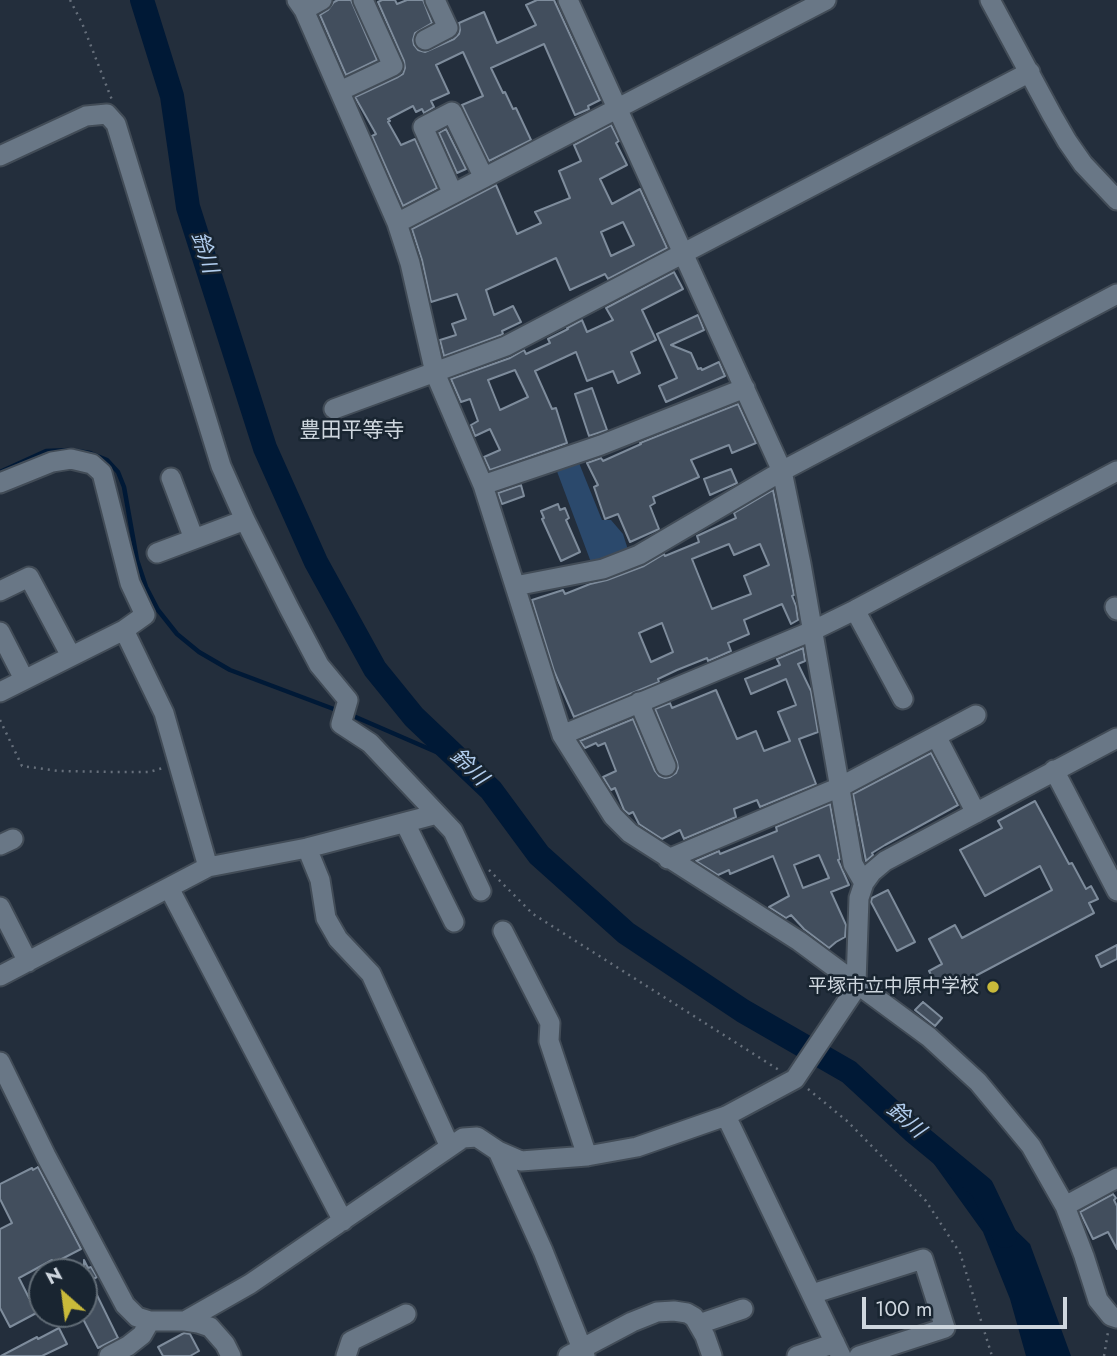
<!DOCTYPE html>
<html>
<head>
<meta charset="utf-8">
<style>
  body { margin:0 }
  #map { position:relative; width:1117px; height:1356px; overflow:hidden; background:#232e3c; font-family:Jost,sans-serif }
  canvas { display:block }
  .north { position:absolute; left:28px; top:1258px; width:70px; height:70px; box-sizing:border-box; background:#192531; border:2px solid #616c76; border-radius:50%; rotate:332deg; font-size:19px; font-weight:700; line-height:28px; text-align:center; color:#ced6de }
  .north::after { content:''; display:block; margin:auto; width:24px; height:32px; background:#c9ba3a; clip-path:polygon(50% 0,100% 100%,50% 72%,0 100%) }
  .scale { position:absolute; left:862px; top:1297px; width:205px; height:32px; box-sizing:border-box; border:4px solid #ced6de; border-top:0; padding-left:9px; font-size:21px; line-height:24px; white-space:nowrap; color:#ced6de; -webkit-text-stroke:5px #192531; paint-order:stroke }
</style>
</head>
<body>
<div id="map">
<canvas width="1117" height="1356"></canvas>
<div class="north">N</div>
<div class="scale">100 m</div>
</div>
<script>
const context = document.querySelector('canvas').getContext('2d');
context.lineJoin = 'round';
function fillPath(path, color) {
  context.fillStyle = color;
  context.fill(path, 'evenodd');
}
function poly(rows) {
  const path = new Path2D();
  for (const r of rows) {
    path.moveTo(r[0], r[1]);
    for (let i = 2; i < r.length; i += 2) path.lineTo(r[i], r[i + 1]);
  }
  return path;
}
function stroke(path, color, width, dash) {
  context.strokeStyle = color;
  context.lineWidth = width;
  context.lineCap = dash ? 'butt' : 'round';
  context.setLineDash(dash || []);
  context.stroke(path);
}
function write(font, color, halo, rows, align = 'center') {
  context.font = font + ' Jost,"Noto Sans JP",sans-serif';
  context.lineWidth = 5;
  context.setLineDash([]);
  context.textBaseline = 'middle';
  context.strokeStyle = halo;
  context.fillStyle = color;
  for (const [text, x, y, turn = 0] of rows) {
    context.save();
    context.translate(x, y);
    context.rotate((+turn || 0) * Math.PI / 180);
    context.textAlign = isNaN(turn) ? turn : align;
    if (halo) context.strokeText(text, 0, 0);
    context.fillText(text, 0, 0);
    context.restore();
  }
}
fillPath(poly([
  [577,458,602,520,611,520,623,534,629,553,592,565,555,466]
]), '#2b496c');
fillPath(poly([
  [903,1121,1030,1244,1071,1356,1026,1356,1010,1299,983,1232]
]), '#001936');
stroke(poly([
  [0,472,46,451,71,450,90,453,107,460,118,472,124,487,137,560,146,587,158,610,177,634,199,652,230,670,339,711],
  [351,715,464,764]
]), '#001936', 4.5);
stroke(poly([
  [142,0,172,96,188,207,265,448,316,562,375,669,414,717,491,790,539,855,626,933,743,1011,849,1072,913,1131,982,1188,1005,1236]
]), '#001936', 24);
const building = poly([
  [338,0,351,0,377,60,346,75,320,15,328,10,334,2,338,0],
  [382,0,395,0,397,4,407,0,423,0,432,23,415,33,413,40,414,45,418,50,425,52,454,39,459,34,460,30,459,23,484,12,497,43,536,25,526,5,537,0,554,0,600,100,588,106,589,109,575,115,544,44,491,68,503,93,505,92,513,109,516,108,531,140,489,161,462,105,483,96,463,52,436,65,449,93,431,101,434,107,424,113,422,109,416,112,413,106,388,119,390,121,388,122,401,145,415,139,437,188,403,206,372,136,376,134,355,97,398,77,403,74,405,68,404,61,378,2,382,0],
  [611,125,619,141,616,143,627,165,600,179,612,204,640,189,667,248,608,279,605,274,570,290,556,258,486,290,494,315,513,306,521,322,502,331,503,334,501,335,444,356,440,340,456,335,452,324,466,319,457,294,431,302,422,260,412,229,496,185,517,234,541,223,535,212,570,198,559,171,581,161,574,145,611,125],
  [623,222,634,245,611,256,601,232,623,222],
  [446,129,466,169,457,173,439,133,446,129],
  [674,272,683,289,642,310,656,340,631,352,640,373,618,383,613,371,587,381,576,352,535,371,552,409,556,408,567,443,490,470,484,457,500,450,490,429,475,436,471,425,478,421,470,399,461,402,451,379,510,358,524,350,526,354,550,343,548,339,568,329,567,328,582,320,587,332,613,320,606,308,674,272],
  [515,370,528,397,500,410,488,380,515,370],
  [698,315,704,330,671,345,691,353,698,369,701,368,702,370,719,362,725,376,666,402,659,386,677,378,657,334,698,315],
  [592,388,607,430,589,436,575,394,592,388],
  [738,404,756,443,732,453,729,445,691,460,699,477,653,497,655,503,650,506,659,529,630,542,618,514,605,519,594,487,598,485,587,463,601,458,603,461,641,444,640,443,738,404],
  [731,469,737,483,710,495,704,479,731,469],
  [521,485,524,496,502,504,498,493,521,485],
  [773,490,794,595,792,596,796,606,798,620,791,624,782,604,744,620,749,634,728,643,731,651,708,661,707,658,677,670,658,679,659,682,574,717,554,671,532,600,563,590,565,594,590,584,607,580,644,566,664,554,665,556,699,542,697,536,736,518,734,513,773,490],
  [729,544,734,555,760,544,769,565,744,576,751,594,712,609,692,559,729,544],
  [662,623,673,652,651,662,639,633,662,623],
  [558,504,560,510,565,508,569,518,566,520,580,552,561,561,542,519,544,518,541,511,558,504],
  [803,648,805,661,798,664,811,691,818,732,799,739,816,784,760,807,757,800,734,809,736,817,686,838,684,839,680,830,662,839,639,824,633,812,629,814,624,810,615,788,611,790,603,777,616,771,605,743,598,746,596,743,585,748,580,741,633,719,655,771,659,776,665,778,670,777,676,773,678,768,677,762,655,709,670,703,672,708,716,690,737,739,756,731,764,751,790,741,778,712,796,705,786,679,751,694,745,679,780,665,777,659,803,648],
  [931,753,958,805,885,845,872,853,873,855,866,861,853,794,931,753],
  [1035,801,1069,864,1072,863,1086,889,1091,886,1098,899,1089,903,1094,913,949,990,945,982,937,986,929,971,942,964,929,939,955,925,962,938,1052,890,1040,866,985,896,960,850,1002,828,998,821,1035,801],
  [830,804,840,859,838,860,849,885,831,892,846,925,845,937,836,942,829,948,804,929,791,915,786,918,769,907,789,896,773,856,730,874,729,870,718,875,696,861,719,851,720,854,777,831,776,827,830,804],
  [819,855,829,878,803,888,794,865,819,855],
  [888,890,915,942,897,951,871,902,872,898,888,890],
  [1117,945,1117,959,1101,967,1096,956,1117,945],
  [923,1002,942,1018,935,1026,915,1010,923,1002],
  [38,1167,81,1249,54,1263,52,1260,19,1278,29,1298,42,1292,42,1310,10,1327,0,1308,0,1229,12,1223,0,1199,0,1184,32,1168,33,1170,38,1167],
  [1113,1194,1116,1198,1114,1200,1117,1206,1117,1249,1108,1232,1093,1239,1080,1212,1113,1194],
  [84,1260,88,1268,91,1267,97,1277,93,1279,96,1286,93,1287,118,1338,98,1348,81,1315,84,1314,84,1260],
  [59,1328,67,1344,42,1356,1,1356,37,1337,38,1339,59,1328],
  [184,1333,190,1334,199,1351,190,1356,163,1356,158,1347,184,1333]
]);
fillPath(building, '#424e5d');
stroke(building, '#7e8c9c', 2);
const minor = poly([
  [297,0,304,10,397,223,410,263,435,373,483,485,562,735,613,816,630,833,799,941,929,1037,978,1082,1031,1146,1065,1206,1084,1256,1098,1300,1111,1316,1117,1318],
  [568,0,782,471,801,564,853,864,864,883],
  [990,0,1052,115,1067,141,1083,164,1117,200],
  [304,10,322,0],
  [425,40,448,28,435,0],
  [340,91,393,66,363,0],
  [0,156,86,116,107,114,116,124,221,466,245,520,289,608,319,665,348,700,341,724,370,743,453,831,481,891],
  [453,194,423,127,452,112,484,178],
  [397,223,826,0],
  [334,409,506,346,1030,72],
  [171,478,194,539],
  [0,483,52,462,71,459,92,464,102,473,130,583,145,615,124,630,0,692],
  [483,485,601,445,745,388],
  [157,553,245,520],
  [515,586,603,569,639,555,782,471,1117,294],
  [0,591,29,577,71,656],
  [1115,607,1117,610],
  [855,610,903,699],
  [124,630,164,713,208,867],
  [0,632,24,679],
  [639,702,666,766],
  [562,735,812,631,855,610,1117,471],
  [936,736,976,813],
  [1054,770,1117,891],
  [405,823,454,922],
  [0,845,13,839],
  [307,848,320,880,326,918,338,939,371,974,450,1147],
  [668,859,840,787,976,715],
  [169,888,343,1221],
  [0,907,28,962],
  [503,931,550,1023,549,1041,587,1156],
  [0,976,208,867,307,848,437,814],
  [0,1062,46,1156,125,1305,137,1317,150,1321,185,1321,198,1323,210,1327,225,1344,231,1356],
  [726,1116,841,1356],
  [498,1151,543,1251,585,1356],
  [1065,1206,1117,1178],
  [812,1294,923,1259,945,1328,859,1356],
  [185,1321,250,1284,463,1138,477,1137,498,1151,521,1161,587,1156,637,1147,726,1116,795,1079,854,991,856,983,859,898,864,883,872,872,885,861,1117,738],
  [699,1324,743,1309],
  [109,1356,128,1346,142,1335,150,1321],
  [346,1356,351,1341,406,1314],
  [568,1356,632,1322,657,1312,674,1311,687,1313,694,1317,705,1336,712,1356],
  [797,1356,835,1343]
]);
stroke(minor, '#424c57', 23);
stroke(poly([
  [70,0,82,23,112,100],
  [0,720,22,766,59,771,114,772,149,772,163,768],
  [489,870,533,914,779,1070],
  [808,1089,847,1121,926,1201,960,1253,992,1356],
  [1104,1356,1108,1332]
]), '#666f7b', 2.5, [2, 5]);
stroke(minor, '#697786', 19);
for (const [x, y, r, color] of [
  [993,987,7,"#c9ba3a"]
]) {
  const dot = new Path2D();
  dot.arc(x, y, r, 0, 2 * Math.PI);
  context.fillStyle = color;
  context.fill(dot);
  stroke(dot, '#192531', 2.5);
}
write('19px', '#ced6de', '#192531', [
  ["平塚市立中原中学校",979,987]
], 'right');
write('italic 21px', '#b2ceef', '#192531', [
  ["鈴川",203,253,72],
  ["鈴川",468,768,44],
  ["鈴川",905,1121,41]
]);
write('21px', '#ced6de', '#192531', [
  ["豊田平等寺",352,432]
]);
</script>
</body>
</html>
